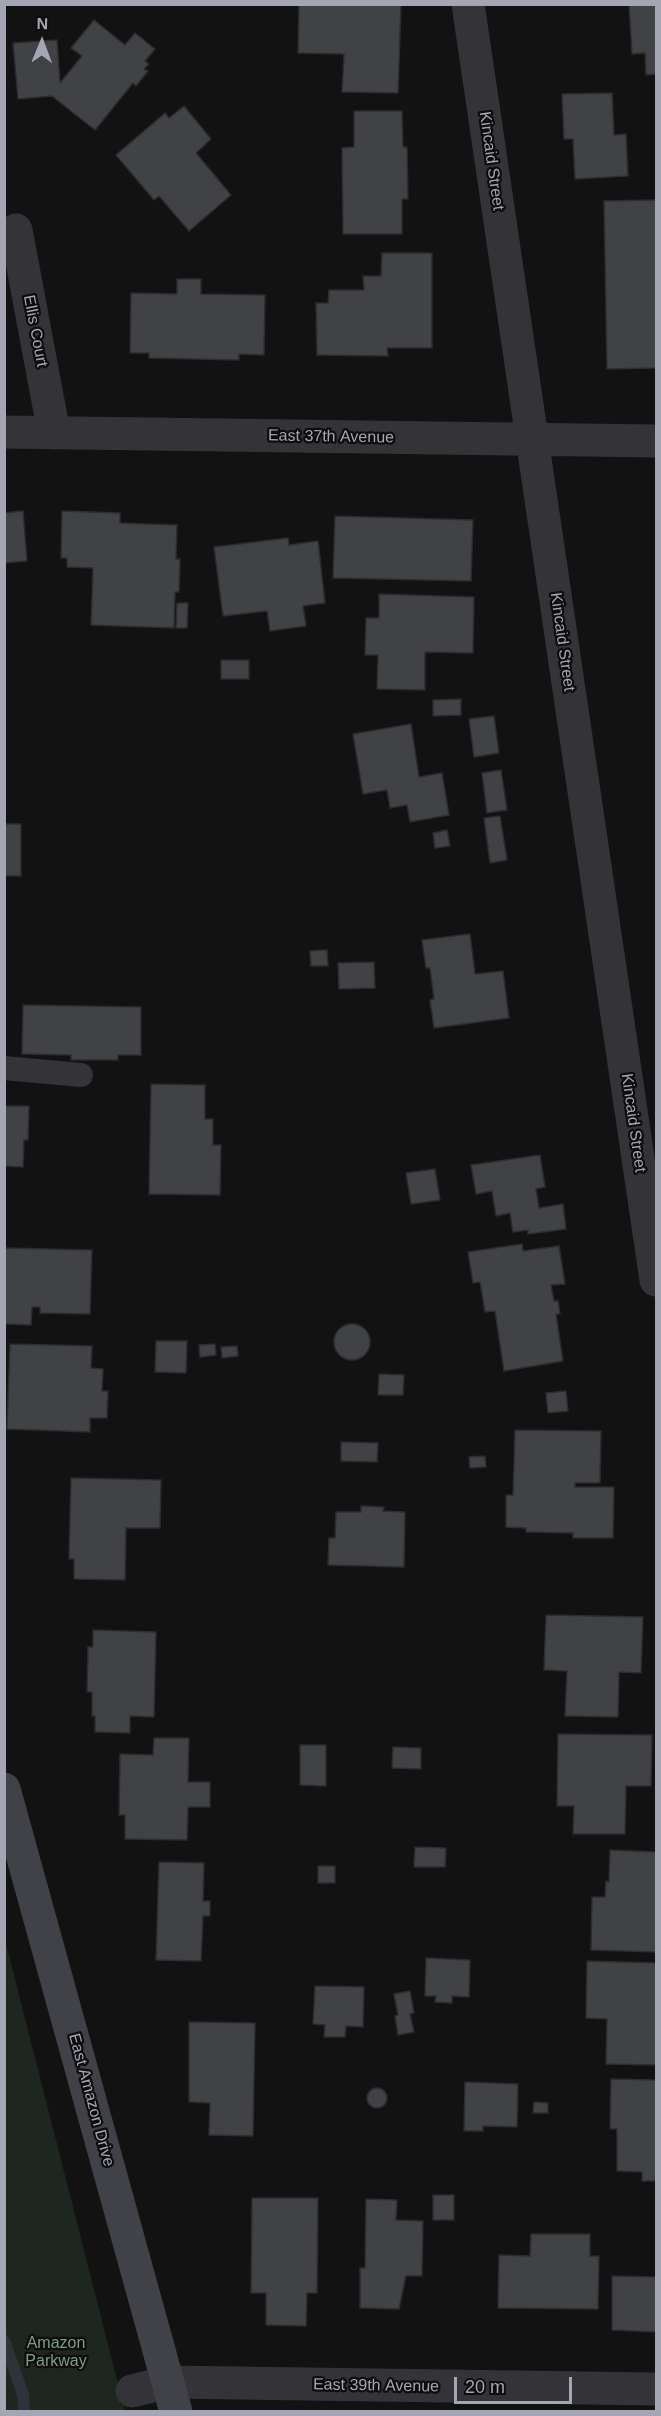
<!DOCTYPE html>
<html>
<head>
<meta charset="utf-8">
<style>
  body { margin:0 }
  #map { position:relative; width:661px; height:2416px; overflow:hidden; background:#121213; font-family:Helvetica,sans-serif }
  canvas { display:block }
  .frame { position:absolute; inset:0; border:6px solid #a4a7b3; pointer-events:none }
  .north { position:absolute; left:12px; top:12px; width:60px; height:60px; -webkit-text-stroke:4px #0d0d0e; paint-order:stroke; rotate:1deg; font-size:16px; font-weight:700; line-height:24px; text-align:center; color:#a4a7b3 }
  .north::after { content:''; display:block; margin:auto; width:21px; height:27px; background:#a4a7b3; clip-path:polygon(50% 0,100% 100%,50% 72%,0 100%) }
  .scale { position:absolute; left:454px; top:2377px; width:118px; height:27px; box-sizing:border-box; border:3px solid #a4a7b3; border-top:0; padding-left:8px; font-size:18px; line-height:21px; white-space:nowrap; color:#a4a7b3; -webkit-text-stroke:4px #0d0d0e; paint-order:stroke }
</style>
</head>
<body>
<div id="map">
<canvas width="661" height="2416"></canvas>
<div class="frame"></div>
<div class="north">N</div>
<div class="scale">20 m</div>
</div>
<script>
const context = document.querySelector('canvas').getContext('2d');
context.lineJoin = 'round';
function fillPath(path, color) {
  context.fillStyle = color;
  context.fill(path, 'evenodd');
}
function poly(rows) {
  const path = new Path2D();
  for (const r of rows) {
    if (r.length === 3) {
      path.moveTo(r[0] + r[2], r[1]);
      path.arc(r[0], r[1], r[2], 0, 2 * Math.PI);
      continue;
    }
    path.moveTo(r[0], r[1]);
    for (let i = 2; i < r.length; i += 2) path.lineTo(r[i], r[i + 1]);
  }
  return path;
}
function stroke(path, color, width, dash) {
  context.strokeStyle = color;
  context.lineWidth = width;
  context.lineCap = dash ? 'butt' : 'round';
  context.setLineDash(dash || []);
  context.stroke(path);
}
function write(font, color, halo, rows, align = 'center') {
  context.font = font + ' Helvetica,sans-serif';
  context.lineWidth = 4.5;
  context.setLineDash([]);
  context.textBaseline = 'middle';
  context.strokeStyle = halo;
  context.fillStyle = color;
  for (const [text, x, y, turn = 0] of rows) {
    context.save();
    context.translate(x, y);
    context.rotate((+turn || 0) * Math.PI / 180);
    context.textAlign = isNaN(turn) ? turn : align;
    if (halo) context.strokeText(text, 0, 0);
    context.fillText(text, 0, 0);
    context.restore();
  }
}
fillPath(poly([
  [5,1940,125,2411,5,2411]
]), '#1e2620');
stroke(poly([
  [4,2341,23,2394,24,2412]
]), '#2c333b', 12);
const building = poly([
  [299,4,401,4,398,93,342,92,344,54,298,53,299,4],
  [629,4,656,4,656,74,646,75,645,53,632,54,629,4],
  [94,20,125,45,135,33,155,49,145,61,149,64,144,69,148,71,136,86,133,83,95,130,52,96,18,99,13,43,57,40,60,83,82,56,71,48,94,20],
  [612,93,614,135,626,134,628,176,575,179,573,139,564,139,562,94,612,93],
  [184,106,211,139,196,153,231,195,189,231,159,196,154,200,116,155,165,113,169,118,184,106],
  [354,111,402,111,403,147,407,147,408,199,402,199,402,234,343,234,342,148,354,147,354,111],
  [656,200,656,368,607,369,604,201,656,200],
  [382,253,432,253,432,348,387,348,388,356,317,355,316,303,328,303,329,290,364,290,363,276,381,276,382,253],
  [177,279,201,279,201,294,265,295,264,355,239,354,239,360,149,358,149,353,130,353,131,293,177,294,177,279],
  [23,511,27,561,4,563,4,513,23,511],
  [62,511,120,513,120,523,177,525,176,559,180,559,179,592,175,592,174,628,91,625,93,568,67,567,67,558,61,558,62,511],
  [335,516,473,520,471,581,333,578,335,516],
  [288,538,289,545,318,541,325,603,303,606,306,626,270,631,267,611,223,616,214,547,288,538],
  [379,594,474,597,473,653,425,652,425,690,377,689,378,655,365,655,366,618,379,618,379,594],
  [177,603,188,603,187,628,176,628,177,603],
  [221,660,249,660,249,679,221,679,221,660],
  [461,699,461,715,433,716,433,700,461,699],
  [494,716,499,753,474,757,469,719,494,716],
  [411,724,419,777,442,773,449,815,410,822,407,805,390,808,387,790,363,794,353,734,411,724],
  [501,770,507,810,487,813,482,773,501,770],
  [500,816,507,860,490,863,484,818,500,816],
  [4,824,21,824,21,876,4,876,4,824],
  [447,830,450,846,435,848,433,833,447,830],
  [470,934,475,974,503,971,509,1018,434,1028,430,1000,434,999,430,968,426,968,422,940,470,934],
  [327,950,328,966,311,966,310,951,327,950],
  [374,962,375,988,339,989,338,963,374,962],
  [23,1005,141,1007,141,1055,118,1055,118,1060,71,1060,71,1055,22,1054,23,1005],
  [151,1084,205,1085,205,1119,213,1119,213,1145,221,1145,220,1195,149,1194,151,1084],
  [4,1106,29,1106,28,1140,24,1140,23,1167,4,1166,4,1106],
  [540,1155,545,1187,536,1189,539,1208,563,1204,566,1229,528,1234,528,1230,513,1232,510,1213,496,1216,492,1191,476,1194,471,1165,540,1155],
  [435,1169,440,1200,411,1204,406,1173,435,1169],
  [522,1244,523,1251,559,1246,565,1284,551,1285,554,1301,558,1301,560,1314,556,1314,563,1361,504,1371,495,1311,485,1312,480,1282,473,1283,468,1252,522,1244],
  [4,1248,92,1250,90,1314,40,1313,40,1307,32,1307,31,1325,4,1324,4,1248],
  [352,1342,18],
  [156,1341,187,1341,186,1373,155,1372,156,1341],
  [10,1344,92,1346,91,1368,103,1369,102,1391,108,1391,107,1418,90,1418,90,1432,7,1429,10,1344],
  [215,1344,216,1355,200,1357,199,1345,215,1344],
  [237,1346,238,1356,222,1358,221,1347,237,1346],
  [379,1374,404,1375,403,1395,378,1395,379,1374],
  [566,1391,568,1411,548,1413,546,1393,566,1391],
  [515,1430,601,1431,600,1483,575,1483,575,1487,614,1487,613,1538,573,1538,573,1533,526,1532,526,1528,506,1527,506,1495,513,1495,515,1430],
  [341,1442,378,1443,377,1462,341,1461,341,1442],
  [485,1456,486,1467,470,1468,469,1457,485,1456],
  [71,1478,161,1480,160,1528,126,1528,125,1580,74,1579,74,1559,69,1559,71,1478],
  [361,1506,384,1507,383,1511,405,1512,404,1567,328,1565,329,1538,335,1538,336,1512,361,1512,361,1506],
  [546,1615,643,1617,641,1673,619,1672,618,1717,565,1716,567,1671,544,1670,546,1615],
  [93,1630,156,1632,154,1717,130,1716,130,1733,95,1732,95,1716,92,1716,92,1692,87,1692,88,1647,93,1647,93,1630],
  [558,1734,652,1735,651,1786,626,1786,625,1834,573,1834,574,1806,557,1806,558,1734],
  [154,1738,189,1738,188,1782,210,1782,210,1807,188,1807,187,1840,125,1839,125,1815,119,1815,120,1754,153,1755,154,1738],
  [300,1745,326,1745,326,1786,300,1785,300,1745],
  [393,1747,421,1748,421,1769,392,1768,393,1747],
  [415,1847,446,1848,445,1867,414,1867,415,1847],
  [610,1850,656,1852,656,1952,591,1950,592,1897,605,1897,606,1881,609,1882,610,1850],
  [159,1862,204,1863,203,1901,210,1901,210,1916,203,1916,201,1961,156,1960,159,1862],
  [318,1866,335,1866,335,1883,318,1883,318,1866],
  [426,1958,470,1960,469,1997,452,1996,452,2003,435,2002,436,1996,425,1996,426,1958],
  [587,1961,656,1963,656,2065,606,2064,607,2019,586,2018,587,1961],
  [315,1986,364,1987,363,2027,346,2026,345,2037,324,2037,325,2025,313,2024,315,1986],
  [410,1991,414,2013,410,2014,414,2032,398,2035,395,2016,398,2015,394,1994,410,1991],
  [189,2022,255,2023,253,2136,209,2135,210,2103,189,2102,189,2022],
  [611,2079,656,2080,656,2181,642,2181,642,2172,617,2171,617,2129,610,2129,611,2079],
  [465,2082,518,2084,517,2127,483,2126,483,2131,464,2131,465,2082],
  [377,2098,10],
  [534,2102,548,2103,548,2113,533,2113,534,2102],
  [433,2195,454,2195,454,2220,433,2220,433,2195],
  [252,2198,318,2198,317,2293,307,2293,306,2326,266,2325,266,2293,251,2293,252,2198],
  [366,2199,397,2200,396,2220,423,2221,422,2276,406,2276,399,2309,360,2308,360,2268,365,2268,366,2199],
  [531,2234,590,2234,590,2256,599,2256,598,2309,498,2308,499,2255,530,2256,531,2234],
  [612,2276,656,2277,656,2332,612,2330,612,2276]
]);
fillPath(building, '#414246');
stroke(building, '#2d2c2f', 1.5);
stroke(poly([
  [4,1068,81,1075]
]), '#333338', 24);
stroke(poly([
  [468,4,656,1280],
  [16,230,54,433],
  [4,432,656,441],
  [132,2391,168,2382,656,2389]
]), '#333338', 33);
stroke(poly([
  [4,1789,176,2412]
]), '#414248', 33);
write('16px', '#a4a7b3', '#0d0d0e', [
  ["Kincaid Street",491,161,82],
  ["Ellis Court",35,331,79],
  ["East 37th Avenue",331,437,1],
  ["Kincaid Street",562,642,82],
  ["Kincaid Street",633,1123,82],
  ["East Amazon Drive",91,2100,75],
  ["East 39th Avenue",376,2386,1]
]);
write('16px', '#7c9e83', '#0d0d0e', [
  ["Amazon",56,2344],
  ["Parkway",56,2362]
]);
</script>
</body>
</html>
